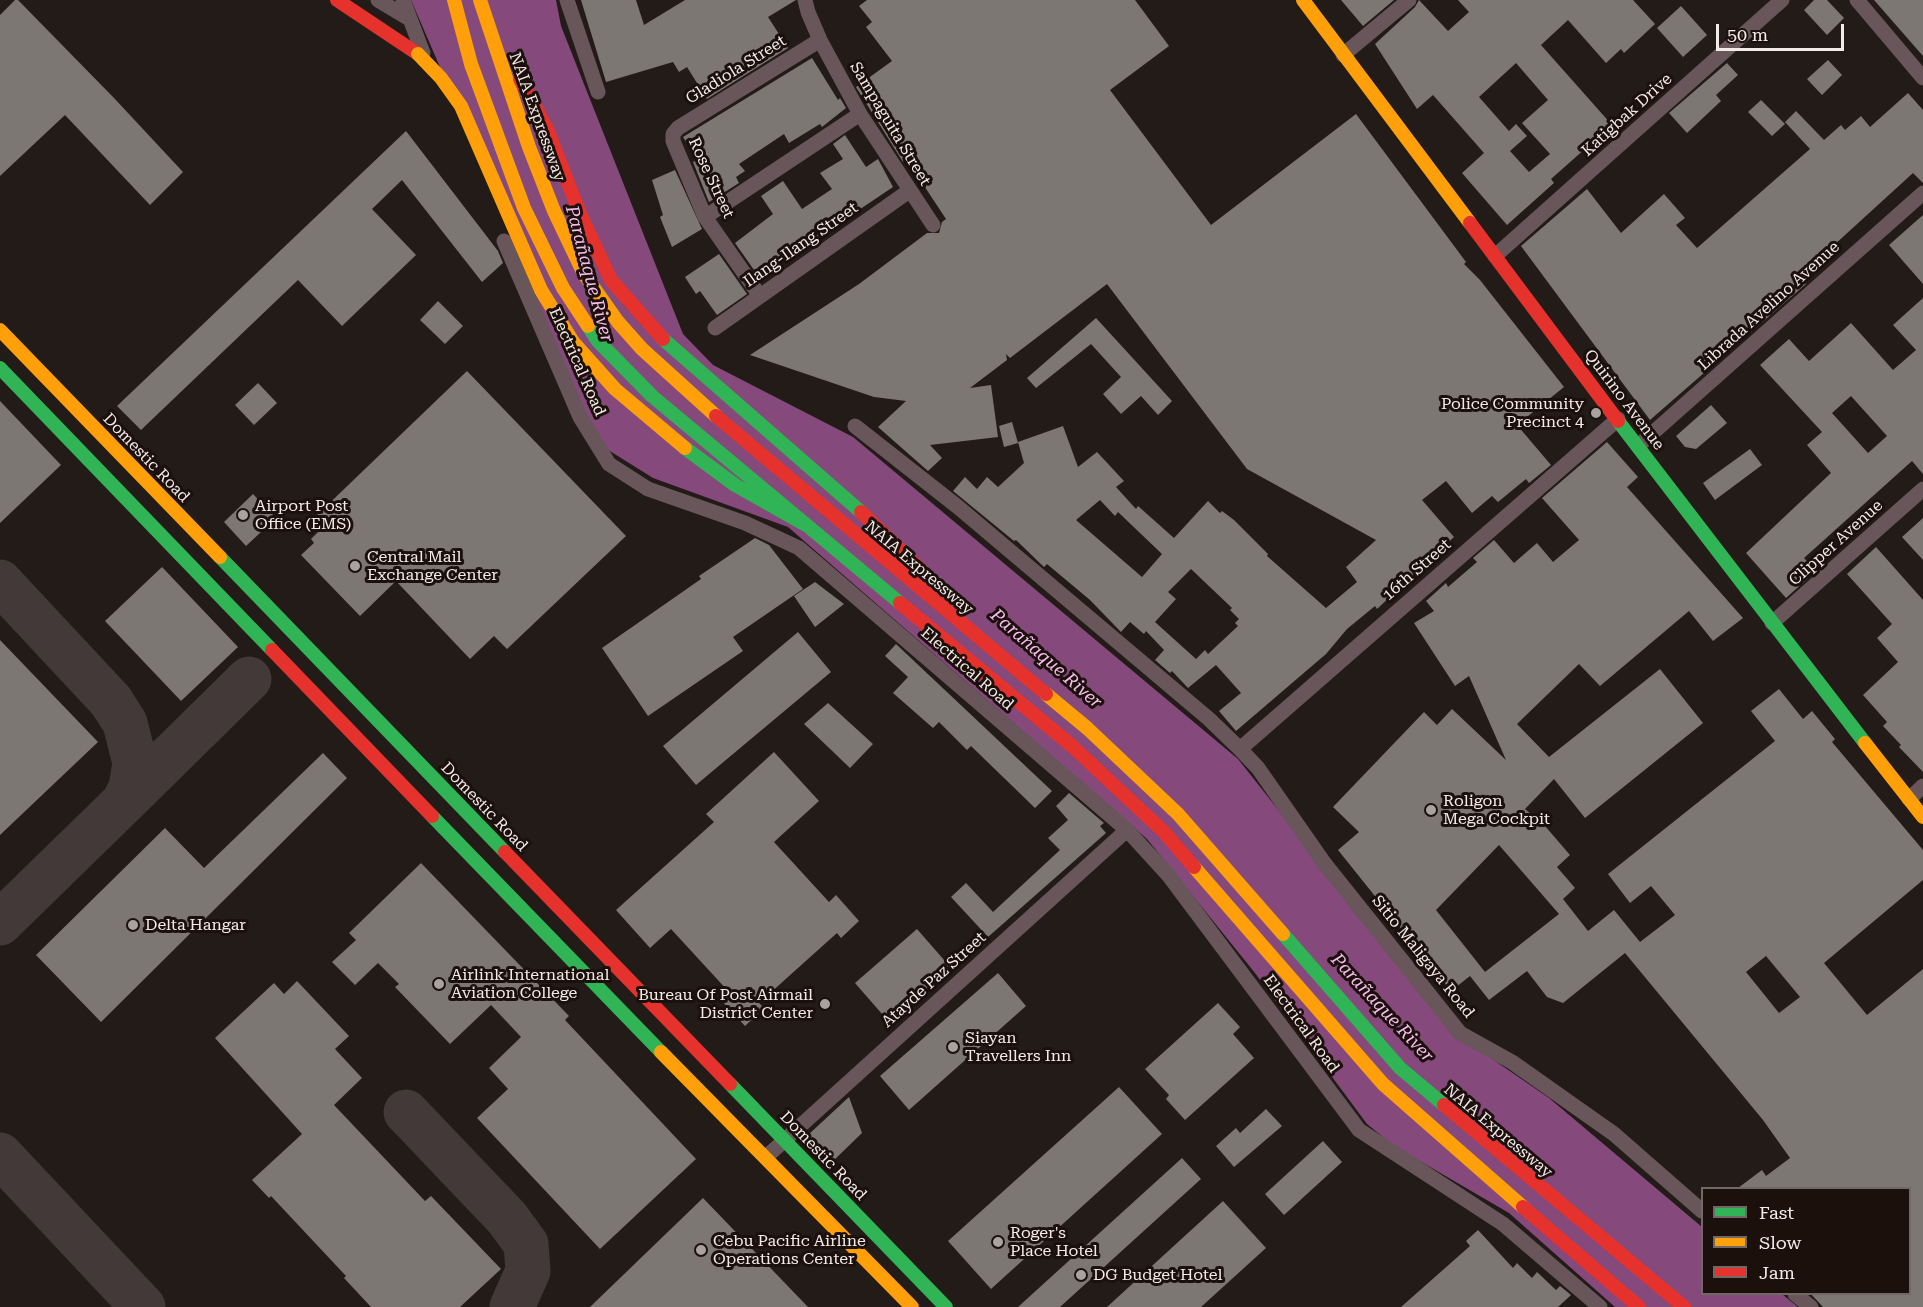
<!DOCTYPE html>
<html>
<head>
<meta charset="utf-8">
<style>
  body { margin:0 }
  #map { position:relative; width:1923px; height:1307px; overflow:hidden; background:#221b18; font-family:"Roboto Serif",serif }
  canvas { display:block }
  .legend { position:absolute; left:1701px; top:1187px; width:210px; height:108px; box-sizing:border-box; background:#1c100d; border:2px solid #726865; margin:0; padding:8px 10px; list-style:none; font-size:18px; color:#f4ebe8 }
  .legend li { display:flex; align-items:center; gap:12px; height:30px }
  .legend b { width:30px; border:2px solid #726865 }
  .scale { position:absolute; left:1716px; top:24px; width:128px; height:27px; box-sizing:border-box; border:3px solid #f4ebe8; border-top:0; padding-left:8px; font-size:18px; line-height:21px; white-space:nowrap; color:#f4ebe8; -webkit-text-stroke:4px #1c100d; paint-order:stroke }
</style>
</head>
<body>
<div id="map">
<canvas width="1923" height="1307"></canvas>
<ul class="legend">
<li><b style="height:8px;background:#30b455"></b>Fast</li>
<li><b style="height:8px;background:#ff9f0a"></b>Slow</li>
<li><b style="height:8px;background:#e5322d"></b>Jam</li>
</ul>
<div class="scale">50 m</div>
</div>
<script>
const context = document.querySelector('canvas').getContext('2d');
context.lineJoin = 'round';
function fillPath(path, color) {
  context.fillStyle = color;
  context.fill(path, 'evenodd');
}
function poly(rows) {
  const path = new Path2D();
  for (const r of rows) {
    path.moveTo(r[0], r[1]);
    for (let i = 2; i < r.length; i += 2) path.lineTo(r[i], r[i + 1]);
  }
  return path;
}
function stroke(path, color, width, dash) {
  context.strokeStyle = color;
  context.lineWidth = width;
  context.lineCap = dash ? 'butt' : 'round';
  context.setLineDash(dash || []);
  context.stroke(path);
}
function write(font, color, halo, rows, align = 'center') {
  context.font = font + ' "Roboto Serif",serif';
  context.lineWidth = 6;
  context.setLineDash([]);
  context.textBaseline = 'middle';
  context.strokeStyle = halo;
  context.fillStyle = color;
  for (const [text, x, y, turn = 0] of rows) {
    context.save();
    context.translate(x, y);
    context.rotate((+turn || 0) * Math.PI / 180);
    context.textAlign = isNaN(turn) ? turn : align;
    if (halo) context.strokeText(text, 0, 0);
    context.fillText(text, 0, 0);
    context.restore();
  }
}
fillPath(poly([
  [411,0,556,0,561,26,683,334,713,365,853,437,1238,759,1456,1034,1549,1098,1702,1227,1702,1294,1782,1294,1798,1307,1615,1307,1509,1213,1394,1146,1367,1124,1255,973,1147,839,788,527,653,478,589,438,514,238]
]), '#85497c');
stroke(poly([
  [0,582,111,701,125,723,135,763,131,788,123,803,0,923],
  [123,803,249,679],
  [406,1112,507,1218,526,1244,528,1271,512,1307],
  [0,1155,143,1307]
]), '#423938', 45);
fillPath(poly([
  [15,0,18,0,114,98,183,172,150,205,65,115,0,176,0,15],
  [581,0,636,0,644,25,685,0,796,0,768,17,788,48,707,99,687,67,679,72,673,62,606,82],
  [867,0,1135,0,1169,46,1110,90,1211,225,1356,114,1466,262,1464,264,1480,280,1564,387,1517,425,1551,465,1529,483,1526,479,1498,502,1492,496,1472,513,1446,481,1422,500,1454,537,1377,609,1375,606,1347,629,1326,654,1236,731,1219,711,1241,693,1216,665,1188,688,1172,671,1170,673,1155,660,1164,650,1146,631,1144,634,1130,622,1121,632,1090,600,1047,564,1044,567,1016,540,1014,541,953,491,965,477,977,489,987,477,998,487,1024,463,1018,442,1063,426,1078,467,1097,452,1124,481,1116,487,1136,509,1138,506,1174,538,1208,501,1220,513,1222,511,1234,520,1268,554,1267,556,1326,608,1357,582,1346,567,1376,540,1247,469,1107,284,1010,358,1006,354,1007,360,970,388,991,385,998,437,930,445,942,458,928,471,878,427,906,401,874,397,750,355,859,284,927,233,939,233,942,222,946,219,907,160,903,162,856,87,892,61,866,27,872,22,859,6],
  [1100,500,1115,516,1118,512,1162,554,1142,577,1076,520],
  [1191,569,1232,608,1230,610,1239,619,1235,623,1238,626,1208,654,1205,650,1196,659,1155,622,1176,599,1168,592],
  [1341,0,1394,0,1363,26],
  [1419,0,1448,31,1469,12,1458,0,1633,0,1655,24,1624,53,1621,49,1606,63,1568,20,1541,45,1612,125,1551,179,1554,183,1507,225,1462,173,1484,153,1433,95,1417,109,1375,44,1415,7],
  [1516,63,1548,100,1522,123,1550,154,1529,172,1510,151,1527,136,1516,124,1509,131,1479,97],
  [1814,0,1827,0,1844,18,1827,35,1804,10],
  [1874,0,1923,0,1923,56],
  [1681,6,1707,35,1683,57,1657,28],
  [812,58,838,100,840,98,846,108,822,127,820,124,789,143,784,134,739,164,745,171,736,177,739,183,709,202,693,162,698,160,683,137],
  [1828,60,1842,75,1822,95,1807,79],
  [1727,63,1738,75,1716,95,1721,101,1687,133,1669,113],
  [1908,93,1923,110,1923,183,1913,173,1799,277,1806,284,1650,420,1521,246,1587,189,1621,233,1664,194,1685,218,1676,225,1697,248,1810,149,1785,122,1796,111,1824,140,1841,125,1845,130,1861,116,1870,127],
  [1761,100,1785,124,1772,136,1748,112],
  [406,131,498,251,503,263,482,282,402,180,372,209,416,255,342,326,298,280,141,430,117,406],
  [845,135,866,167,878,159,893,187,759,277,735,243,773,214,761,196,783,181,802,209,832,189,820,173,843,159,833,144],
  [675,170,702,229,672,247,660,217,663,215,652,180],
  [1923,215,1923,284,1889,245],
  [719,254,747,294,717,315,700,291,696,294,685,277],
  [1923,298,1923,474,1912,461,1804,558,1816,571,1786,598,1746,553,1831,473,1807,445,1822,432,1760,365,1789,339,1809,361,1851,323,1893,370,1916,350,1893,325],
  [1851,396,1887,436,1868,453,1832,413],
  [438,301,463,326,445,344,420,320],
  [1096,318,1172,401,1158,415,1141,396,1121,414,1103,394,1121,377,1091,344,1036,388,1027,378],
  [467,371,626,536,507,649,494,636,470,659,396,581,360,616,301,555,314,543,311,539,324,526,315,517],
  [258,383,277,403,254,425,235,405],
  [0,401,61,465,0,523],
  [1711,405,1727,423,1696,449,1685,447,1676,436],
  [1012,422,1018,443,1004,447,999,426],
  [1607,442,1638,477,1627,487,1743,618,1713,641,1689,611,1600,686,1579,664,1517,724,1549,757,1660,669,1703,723,1585,818,1554,779,1525,809,1545,826,1570,855,1557,867,1575,888,1563,899,1588,931,1614,910,1640,942,1675,915,1651,886,1630,903,1608,874,1775,741,1751,711,1779,689,1803,719,1812,711,1835,739,1832,742,1923,850,1923,880,1824,963,1867,1015,1923,969,1923,1307,1823,1307,1810,1293,1910,1293,1910,1188,1738,1188,1762,1170,1766,1176,1790,1158,1763,1120,1625,953,1563,1003,1547,997,1527,971,1489,1000,1470,976,1451,991,1338,850,1359,832,1333,807,1424,712,1437,725,1452,709,1506,760,1469,676,1455,686,1414,623,1434,611,1426,601,1446,583,1448,587,1477,562,1473,558,1494,540,1514,563,1537,543,1553,562,1579,540,1542,498],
  [1499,845,1559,914,1485,972,1436,910],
  [1766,956,1800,997,1779,1013,1746,972],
  [1750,449,1762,465,1715,500,1703,483],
  [253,494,276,518,246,546,224,522],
  [1923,518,1923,560,1902,537],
  [755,538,769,545,803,589,733,637,743,651,648,716,602,648,701,579,699,576],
  [1876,547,1923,600,1923,772,1899,747,1901,745,1883,726,1887,722,1863,695,1898,662,1877,638,1892,624,1847,574],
  [162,567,238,647,181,701,105,621],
  [815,582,844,604,815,627,794,596],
  [798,632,831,672,696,785,663,746],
  [0,640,98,742,0,835],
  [896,644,1052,791,1035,808,971,746,967,750,939,722,933,728,893,693,908,677,885,656],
  [828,703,873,744,850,768,804,724],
  [774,752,819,801,774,842,829,902,836,895,859,921,841,938,837,933,759,1003,764,1008,745,1026,720,999,728,991,671,929,650,948,616,910,714,822,706,814],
  [323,753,347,778,101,1022,36,955,165,828,204,868],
  [1069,793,1104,823,1100,826,1106,833,988,937,951,897,966,883,993,912,1060,850,1048,838,1068,820,1056,806],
  [421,863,569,1016,565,1020,696,1159,600,1249,477,1118,508,1089,489,1068,521,1037,491,1005,450,1044,395,987,399,984,378,963,355,985,332,962,356,940,349,933],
  [917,929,951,968,889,1022,855,983],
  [998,973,1026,1006,909,1110,880,1076],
  [297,981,349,1036,335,1049,362,1078,334,1105,425,1201,431,1196,501,1269,460,1307,371,1307,344,1278,346,1276,271,1196,269,1198,252,1180,302,1134,215,1038,274,983,284,994],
  [1218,1003,1240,1027,1233,1034,1254,1058,1185,1120,1166,1099,1169,1095,1145,1069],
  [1119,1087,1162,1134,991,1289,948,1241],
  [849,1097,862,1133,832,1162,808,1135],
  [1266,1109,1282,1126,1234,1167,1216,1146,1236,1128,1240,1133],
  [1323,1141,1342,1162,1284,1215,1265,1194],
  [1182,1158,1201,1179,1060,1307,1018,1307],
  [703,1198,808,1307,590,1307],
  [1223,1201,1266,1248,1201,1307,1107,1307],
  [1478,1230,1513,1268,1517,1263,1532,1278,1537,1272,1556,1290,1560,1286,1571,1295,1558,1307,1401,1307,1470,1246,1466,1241]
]), '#7d7774');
stroke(poly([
  [378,0,408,18],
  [403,0,423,53],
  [567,0,598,92],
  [805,0,808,12,820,40,860,114,933,225],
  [1857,0,1923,78],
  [1343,55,1409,0],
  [705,217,860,114],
  [504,241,580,417,609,464,648,489,745,523,799,548,1127,830,1169,876,1359,1130,1503,1224,1600,1307],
  [1495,256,1782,0],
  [760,296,705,217,673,141,673,134,678,128,820,40],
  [715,328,909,191],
  [855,426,958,507,1209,719,1240,749,1258,768,1325,864,1460,1033,1512,1062,1614,1134,1702,1211],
  [1638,446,1923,193],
  [1772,623,1923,489],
  [1240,749,1618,419],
  [1909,799,1923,786],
  [766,1157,1127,830],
  [1795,1294,1811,1307]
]), '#68565a', 15);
stroke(poly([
  [588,326,597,340,652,396,900,603],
  [663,339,861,512],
  [0,368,272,650],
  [1618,421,1865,743],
  [220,557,505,852],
  [432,816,661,1052],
  [1283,934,1400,1068,1444,1105],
  [730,1084,946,1307]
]), '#30b455', 14);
stroke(poly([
  [454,0,471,64,524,208,563,288,588,326],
  [480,0,529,147,554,211,584,274,618,322,642,349,716,416],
  [1303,0,1470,223],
  [0,330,220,557],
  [1046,694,1087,728,1178,814,1283,934],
  [1865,743,1923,817],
  [1194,867,1383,1084,1523,1207],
  [661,1052,912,1307]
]), '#ff9f0a', 14);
stroke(poly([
  [337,0,418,54],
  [520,79,547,129,581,216,611,280,663,339],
  [1470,223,1618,421],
  [716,416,1046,694],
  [861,512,921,570],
  [900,603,1072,746,1164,832,1194,867],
  [272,650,432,816],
  [505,852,730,1084],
  [1444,1105,1684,1307],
  [1523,1207,1639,1307]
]), '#e5322d', 14);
stroke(poly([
  [685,448,735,485,804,524]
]), '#30b455', 14);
stroke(poly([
  [418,54,441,78,461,106,541,290,573,342,615,389,685,448]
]), '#ff9f0a', 14);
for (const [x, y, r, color] of [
  [1596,413,6,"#aaa29f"],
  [243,515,6,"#aaa29f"],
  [355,566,6,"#aaa29f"],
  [1431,810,6,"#aaa29f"],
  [133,925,6,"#aaa29f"],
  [439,984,6,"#aaa29f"],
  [825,1004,6,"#aaa29f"],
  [953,1047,6,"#aaa29f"],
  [998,1242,6,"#aaa29f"],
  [701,1250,6,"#aaa29f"],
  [1081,1275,6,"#aaa29f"]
]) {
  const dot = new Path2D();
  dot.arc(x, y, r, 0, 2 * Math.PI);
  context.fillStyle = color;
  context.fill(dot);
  stroke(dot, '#1c100d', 2);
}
write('16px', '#f4ebe8', '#1c100d', [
  ["Gladiola Street",736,70,-32],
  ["Katigbak Drive",1627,115,-42],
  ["NAIA Expressway",537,117,70],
  ["Sampaguita Street",890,124,59],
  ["Rose Street",711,178,65],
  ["Ilang-Ilang Street",801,245,-35],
  ["Librada Avelino Avenue",1769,306,-42],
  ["Electrical Road",577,362,66],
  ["Quirino Avenue",1624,400,53],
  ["Domestic Road",146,458,46],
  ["Clipper Avenue",1836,543,-42],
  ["NAIA Expressway",919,568,40],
  ["16th Street",1417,570,-41],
  ["Electrical Road",967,669,41],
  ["Domestic Road",484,807,46],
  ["Sitio Maligaya Road",1423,957,51],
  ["Atayde Paz Street",934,980,-42],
  ["Electrical Road",1301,1024,54],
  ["NAIA Expressway",1498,1131,40],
  ["Domestic Road",823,1156,46]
]);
write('16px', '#f4ebe8', '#1c100d', [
  ["Police Community",1584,404,"right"],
  ["Precinct 4",1584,422,"right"],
  ["Airport Post",255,506],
  ["Office (EMS)",255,524],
  ["Central Mail",367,557],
  ["Exchange Center",367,575],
  ["Roligon",1443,801],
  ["Mega Cockpit",1443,819],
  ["Delta Hangar",145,925],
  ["Airlink International",451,975],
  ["Aviation College",451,993],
  ["Bureau Of Post Airmail",813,995,"right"],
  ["District Center",813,1013,"right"],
  ["Siayan",965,1038],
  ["Travellers Inn",965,1056],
  ["Roger's",1010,1233],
  ["Place Hotel",1010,1251],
  ["Cebu Pacific Airline",713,1241],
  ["Operations Center",713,1259],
  ["DG Budget Hotel",1093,1275]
], 'left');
write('italic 18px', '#f6beed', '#1c100d', [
  ["Parañaque River",589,274,75],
  ["Parañaque River",1046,659,41],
  ["Parañaque River",1382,1008,47]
]);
</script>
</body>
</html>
